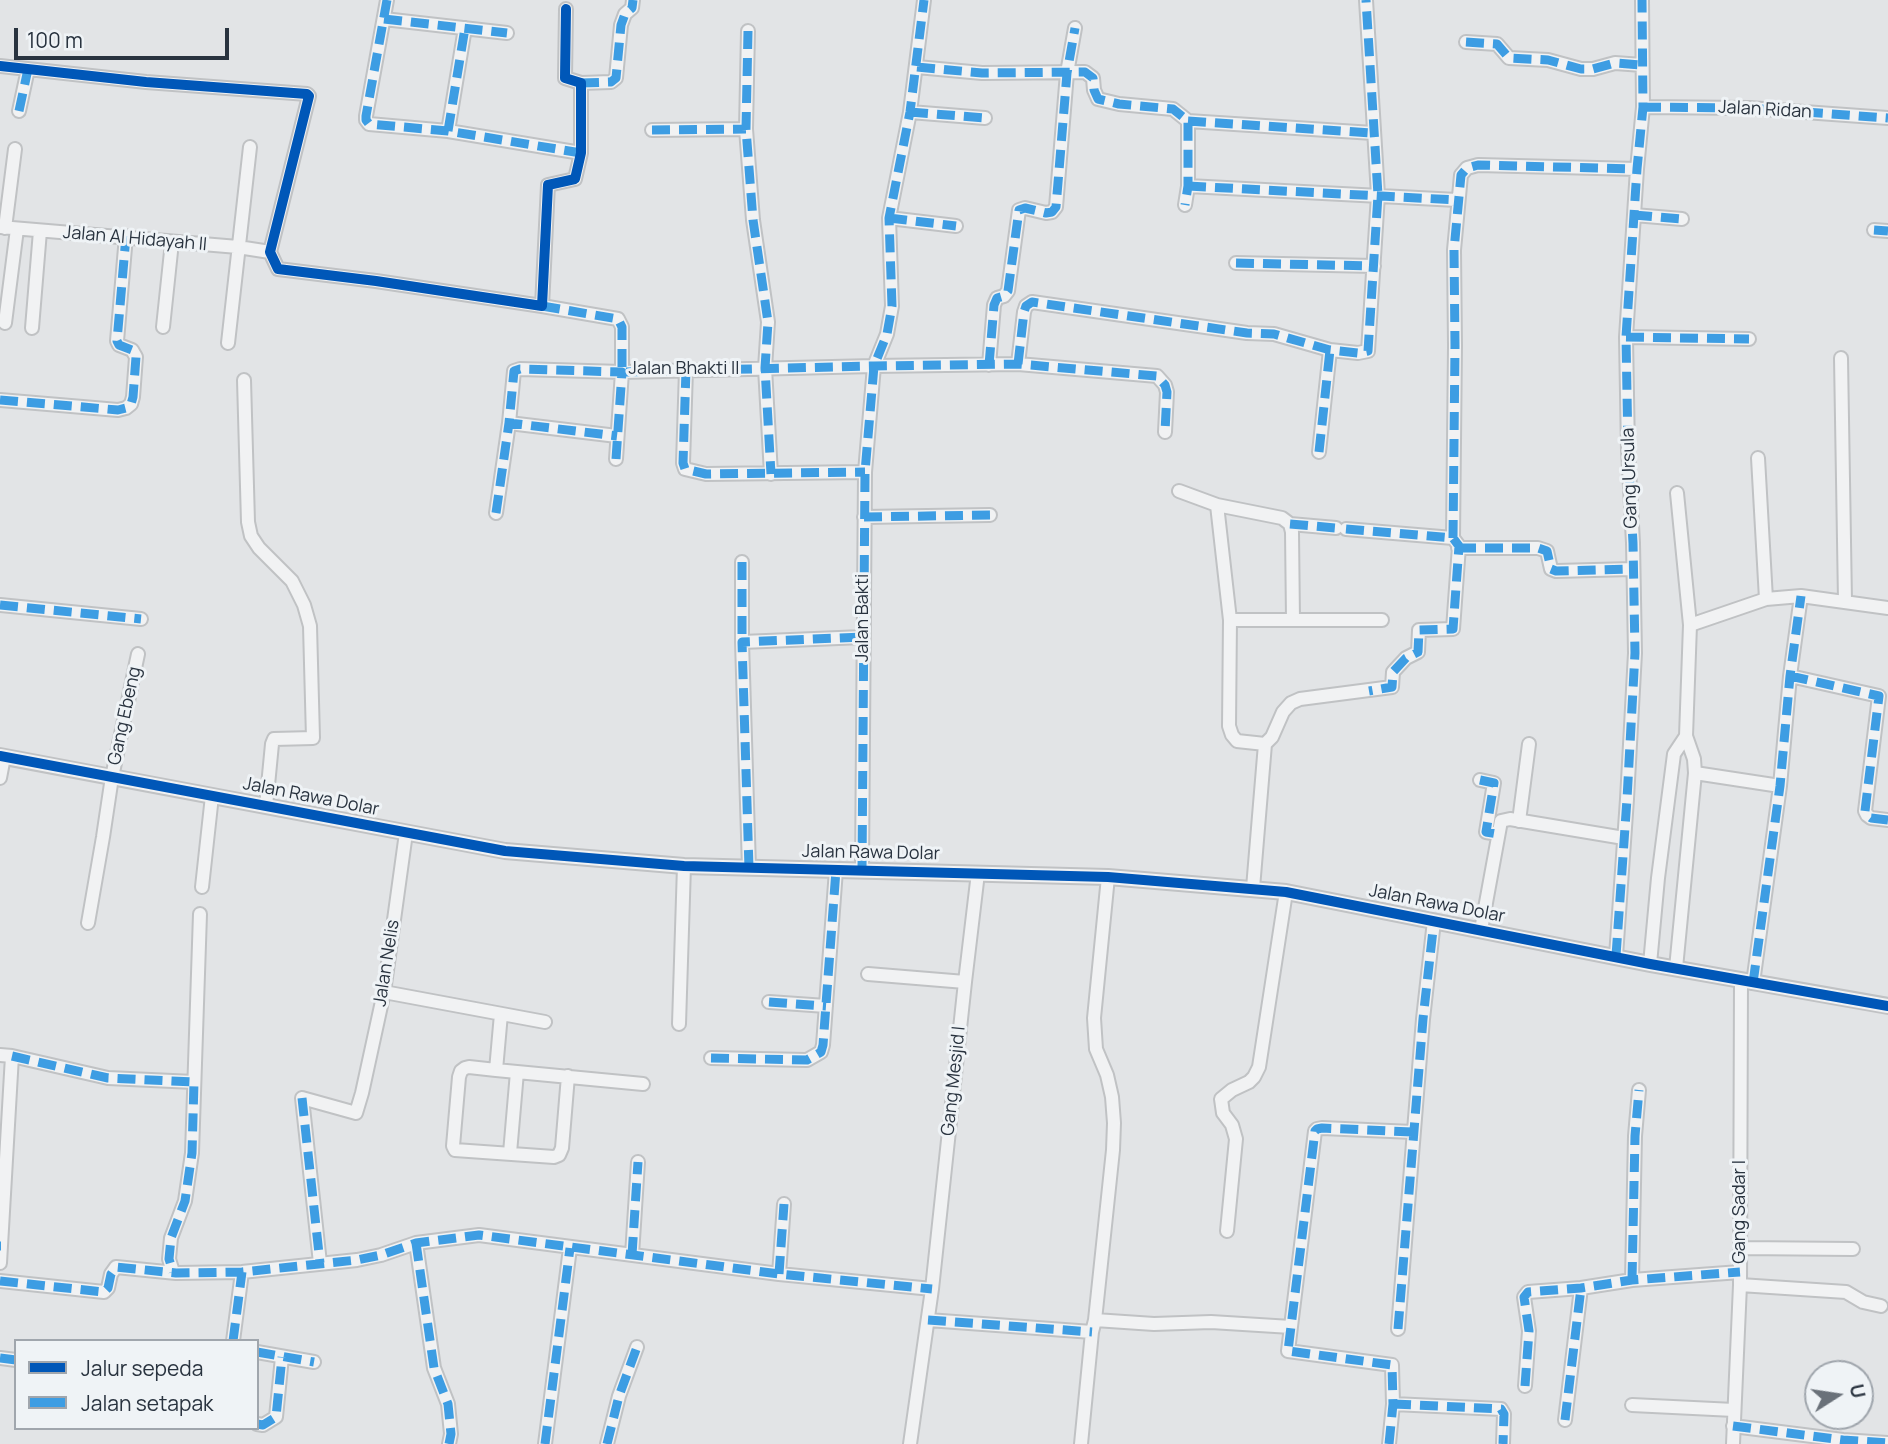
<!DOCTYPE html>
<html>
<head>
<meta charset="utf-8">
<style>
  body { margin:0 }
  #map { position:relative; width:1888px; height:1444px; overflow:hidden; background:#e2e4e6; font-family:Manrope,sans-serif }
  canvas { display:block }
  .legend { position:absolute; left:14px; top:1339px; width:245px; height:91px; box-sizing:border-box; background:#eff3f6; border:2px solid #a0a6ad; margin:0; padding:9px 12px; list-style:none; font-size:21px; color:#29333f }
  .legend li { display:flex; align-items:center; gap:14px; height:35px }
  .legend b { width:35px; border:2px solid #a0a6ad }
  .north { position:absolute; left:1804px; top:1360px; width:70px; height:70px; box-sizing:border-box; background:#eff3f6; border:2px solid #a0a6ad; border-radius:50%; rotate:78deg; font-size:19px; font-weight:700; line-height:28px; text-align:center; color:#29333f }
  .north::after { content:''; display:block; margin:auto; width:24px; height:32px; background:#6a7179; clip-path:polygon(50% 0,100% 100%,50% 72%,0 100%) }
  .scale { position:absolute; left:14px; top:28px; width:215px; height:32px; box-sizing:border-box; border:4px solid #29333f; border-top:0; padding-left:9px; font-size:21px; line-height:24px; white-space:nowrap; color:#29333f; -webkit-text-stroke:5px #eff3f6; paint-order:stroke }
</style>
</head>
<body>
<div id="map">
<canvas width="1888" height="1444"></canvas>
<ul class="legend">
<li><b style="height:9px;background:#0057b8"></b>Jalur sepeda</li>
<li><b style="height:9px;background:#3d9de3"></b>Jalan setapak</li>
</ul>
<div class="north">U</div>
<div class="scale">100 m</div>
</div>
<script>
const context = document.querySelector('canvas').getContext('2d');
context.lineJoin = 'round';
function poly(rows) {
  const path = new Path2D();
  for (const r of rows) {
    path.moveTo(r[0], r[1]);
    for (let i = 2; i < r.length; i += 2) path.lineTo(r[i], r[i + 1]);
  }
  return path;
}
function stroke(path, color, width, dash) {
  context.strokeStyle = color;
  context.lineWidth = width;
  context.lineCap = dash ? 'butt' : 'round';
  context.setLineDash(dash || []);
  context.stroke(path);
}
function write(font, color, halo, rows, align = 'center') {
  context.font = font + ' Manrope,sans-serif';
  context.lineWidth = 6;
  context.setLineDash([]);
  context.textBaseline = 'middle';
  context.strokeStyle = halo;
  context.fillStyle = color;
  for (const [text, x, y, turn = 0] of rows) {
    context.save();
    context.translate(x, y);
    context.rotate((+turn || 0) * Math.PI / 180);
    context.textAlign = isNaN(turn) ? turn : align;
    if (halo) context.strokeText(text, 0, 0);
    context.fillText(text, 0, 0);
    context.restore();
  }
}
const minor = poly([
  [387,0,366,116,366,120,369,124,448,131,581,153],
  [384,19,507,33],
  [748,31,746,129,753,220,768,322,765,368,771,474],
  [1466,42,1497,44,1509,58,1548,60,1581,69,1593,69,1615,63,1642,65],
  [0,66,146,82,307,94,309,96,270,252,278,269,376,281,542,306,548,185,575,179,581,153,581,83,565,78,566,9],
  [917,67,982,73,1085,72,1093,78,1094,90,1098,99,1119,104,1173,109,1188,121,1188,186,1185,205],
  [581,83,611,82,616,78,621,25,625,14,632,8,633,0],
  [1643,107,1749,108,1888,118],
  [19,111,28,69],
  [910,112,985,118],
  [1188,121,1373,133],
  [652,130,746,129],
  [448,131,465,28],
  [1188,186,1457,200],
  [1634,215,1682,219],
  [889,218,956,226],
  [0,227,238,247,270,252],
  [5,228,15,149],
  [1874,230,1888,231],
  [1236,263,1374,266],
  [542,306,618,319,622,327,622,372,874,366,1018,364,1157,376,1165,385,1167,392,1165,432],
  [5,323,17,229],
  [163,327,172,242],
  [32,328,40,231],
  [1626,337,1749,339],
  [228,343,250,147],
  [1841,358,1845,601],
  [1018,364,1024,312,1026,306,1032,302,1247,333,1274,334,1330,350,1358,353,1368,351,1378,195,1366,0],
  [989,365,994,305,997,298,1004,296,1008,291,1019,210,1025,208,1046,213,1052,212,1056,207,1067,73,1075,28],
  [686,370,683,463,685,469,706,474,865,472],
  [244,380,248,522,251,536,259,548,292,581,304,605,310,626,313,738,274,739,272,744,266,806],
  [0,400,118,410,126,408,131,404,133,397,136,357,132,350,119,345,117,341,126,236],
  [1319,452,1330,350],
  [1758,458,1766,599],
  [616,459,622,372,520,369,514,371,509,423,617,436],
  [1179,491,1217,505,1282,518,1290,524,1292,532,1293,620],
  [1677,493,1690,625],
  [1217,505,1230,620,1229,726,1232,735,1237,741,1265,744,1253,888],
  [496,513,509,423],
  [864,517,990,515],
  [1290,524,1336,528],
  [1453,538,1455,346,1454,250,1461,175,1467,168,1478,165,1637,169],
  [1458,548,1538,548,1547,551,1551,569,1556,571,1632,569],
  [742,562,742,642],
  [0,605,141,619],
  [1230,620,1382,620],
  [1790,676,1879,696,1865,811,1867,815,1871,818,1888,820],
  [1265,744,1272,737,1283,712,1291,703,1300,699,1392,687,1393,672,1406,658,1418,652,1419,630,1453,629,1459,546,1453,538,1346,529],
  [1695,773,1780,786],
  [0,778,4,757],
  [1480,780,1494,783,1486,832,1498,834],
  [1519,821,1529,744],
  [749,868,742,642,863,637],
  [862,870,865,472,874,366,887,334,892,306,889,218,910,112,924,0],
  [202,887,212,796],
  [88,923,103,837,112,777,138,654],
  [1481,930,1501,821,1510,819,1624,838],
  [1616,956,1627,799,1635,653,1633,543,1628,450,1626,337,1637,169,1643,107,1642,0],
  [1650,964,1658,878,1674,754,1686,736],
  [1676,968,1695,773,1694,759,1686,736,1690,625,1766,599,1801,596,1888,608],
  [868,974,965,982],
  [1753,983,1780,786,1790,676,1801,596],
  [384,992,545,1022],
  [769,1002,826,1006],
  [501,1014,496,1070,643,1084],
  [679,1024,684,866],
  [0,1055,12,1056,108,1078,194,1082],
  [711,1058,807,1060,821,1052,823,1045,836,870],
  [496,1070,469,1067,465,1068,461,1071,459,1077,453,1146,455,1150,554,1157,559,1155,562,1148,568,1076],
  [510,1153,517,1072],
  [1227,1231,1236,1139,1232,1125,1223,1113,1221,1099,1232,1090,1249,1082,1254,1077,1259,1067,1286,892],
  [416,1243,434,1368,448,1404,451,1434,449,1444],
  [1740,1248,1853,1249],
  [632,1255,638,1162],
  [0,1263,12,1056],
  [320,1263,302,1098,356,1113,362,1093,384,992,406,833],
  [173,1272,169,1259,171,1238,185,1201,192,1153,200,914],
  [779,1274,784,1204],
  [1632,1280,1635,1136,1639,1090],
  [0,1281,104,1292,108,1288,111,1274,116,1267,176,1273,242,1272,357,1260,381,1255,416,1243,479,1235,779,1274,932,1289],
  [1740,1285,1846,1292,1863,1302,1881,1306],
  [928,1320,1092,1332],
  [1095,1320,1154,1324,1211,1322,1291,1327],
  [1398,1329,1423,1019,1434,921],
  [233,1341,242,1272],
  [257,1352,314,1362],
  [0,1358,16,1360],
  [1525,1386,1529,1331,1524,1297,1528,1292,1581,1288,1632,1280,1740,1272],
  [1393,1404,1501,1409,1504,1414,1503,1444],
  [1632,1405,1734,1410],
  [1565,1420,1581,1288],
  [257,1424,263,1425,276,1417,282,1357],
  [1733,1426,1843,1440,1888,1443],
  [545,1444,570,1248],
  [607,1444,619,1396,637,1347],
  [910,1444,932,1289,965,982,978,873],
  [1081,1444,1092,1332,1095,1320,1113,1150,1114,1123,1112,1097,1107,1075,1096,1049,1094,1018,1108,877],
  [1389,1444,1393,1404,1392,1365,1288,1351,1315,1131,1317,1129,1322,1128,1413,1132],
  [1733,1444,1740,1285,1741,980]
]);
const tertiary = poly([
  [0,756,505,851,684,866,1108,877,1286,892,1650,964,1888,1006]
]);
stroke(minor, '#c0c2c4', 16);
stroke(tertiary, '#c0c2c4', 18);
stroke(minor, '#f1f2f3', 12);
stroke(tertiary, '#f1f2f3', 14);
stroke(poly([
  [387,0,366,116,366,120,369,124,448,131,581,153],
  [384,19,507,33],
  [748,31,746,129,753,220,768,322,765,368,771,474],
  [1466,42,1497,44,1509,58,1548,60,1581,69,1593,69,1615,63,1642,65],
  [917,67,982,73,1085,72,1093,78,1094,90,1098,99,1119,104,1173,109,1188,121,1188,186,1185,205],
  [581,83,611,82,616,78,621,25,625,14,632,8,633,0],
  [1643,107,1749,108,1888,118],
  [19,111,28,69],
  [910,112,985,118],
  [1188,121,1373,133],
  [652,130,746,129],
  [448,131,465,28],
  [1188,186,1457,200],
  [1634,215,1682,219],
  [889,218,956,226],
  [1874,230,1888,231],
  [1236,263,1374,266],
  [542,306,618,319,622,327,622,372,874,366,1018,364,1157,376,1165,385,1167,392,1165,432],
  [1626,337,1749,339],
  [1018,364,1024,312,1026,306,1032,302,1247,333,1274,334,1330,350,1358,353,1368,351,1378,195,1366,0],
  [989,365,994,305,997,298,1004,296,1008,291,1019,210,1025,208,1046,213,1052,212,1056,207,1067,73,1075,28],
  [686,370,683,463,685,469,706,474,865,472],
  [0,400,118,410,126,408,131,404,133,397,136,357,132,350,119,345,117,341,126,236],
  [1319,452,1330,350],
  [616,459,622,372,520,369,514,371,509,423,617,436],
  [496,513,509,423],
  [864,517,990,515],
  [1290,524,1336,528],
  [1346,529,1453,538,1459,546,1453,629,1419,630,1418,652,1406,658,1393,672,1392,687,1369,691],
  [1453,538,1455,346,1454,250,1461,175,1467,168,1478,165,1637,169],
  [1458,548,1538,548,1547,551,1551,569,1556,571,1632,569],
  [742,562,742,642],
  [0,605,141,619],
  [1790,676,1879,696,1865,811,1867,815,1871,818,1888,820],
  [1480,780,1494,783,1486,832,1498,834],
  [749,868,742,642,863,637],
  [862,870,865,472,874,366,887,334,892,306,889,218,910,112,924,0],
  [1616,956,1627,799,1635,653,1633,543,1628,450,1626,337,1637,169,1643,107,1642,0],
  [1753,983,1780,786,1790,676,1801,596],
  [769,1002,826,1006],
  [12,1056,108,1078,194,1082,192,1153,185,1201,171,1238,169,1259,173,1272],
  [711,1058,807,1060,821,1052,823,1045,836,870],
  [302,1098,320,1263],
  [416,1243,434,1368,448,1404,451,1434,449,1444],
  [0,1246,1,1246],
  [632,1255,638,1162],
  [779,1274,784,1204],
  [1632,1280,1635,1136,1639,1090],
  [0,1281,104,1292,108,1288,111,1274,116,1267,176,1273,242,1272,357,1260,381,1255,416,1243,479,1235,779,1274,932,1289],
  [928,1320,1092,1332],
  [1398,1329,1423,1019,1434,921],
  [233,1341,242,1272],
  [257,1352,314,1362],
  [0,1358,16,1360],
  [1525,1386,1529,1331,1524,1297,1528,1292,1581,1288,1632,1280,1740,1272],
  [1393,1404,1501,1409,1504,1414,1503,1444],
  [1565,1420,1581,1288],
  [257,1424,263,1425,276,1417,282,1357],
  [1733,1426,1843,1440,1888,1443],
  [545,1444,570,1248],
  [607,1444,619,1396,637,1347],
  [1389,1444,1393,1404,1392,1365,1288,1351,1315,1131,1317,1129,1322,1128,1413,1132]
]), '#3d9de3', 9, [18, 9]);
stroke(poly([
  [0,66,146,82,307,94,309,96,270,252,278,269,376,281,542,306,548,185,575,179,581,153,581,83,565,78,566,9],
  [0,756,505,851,684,866,1108,877,1286,892,1650,964,1888,1006]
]), '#0057b8', 10);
write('18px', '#29333f', '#eff3f6', [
  ["Jalan Ridan",1765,110,3],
  ["Jalan Al Hidayah II",135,239,5],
  ["Jalan Bhakti II",684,369],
  ["Gang Ursula",1630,478,-92],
  ["Jalan Bakti",863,618,-90],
  ["Gang Ebeng",125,716,-78],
  ["Jalan Rawa Dolar",311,797,11],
  ["Jalan Rawa Dolar",871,853,1],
  ["Jalan Rawa Dolar",1437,904,11],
  ["Jalan Nelis",387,963,-81],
  ["Gang Mesjid I",954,1081,-84],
  ["Gang Sadar I",1740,1212,-90]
]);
</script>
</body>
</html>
